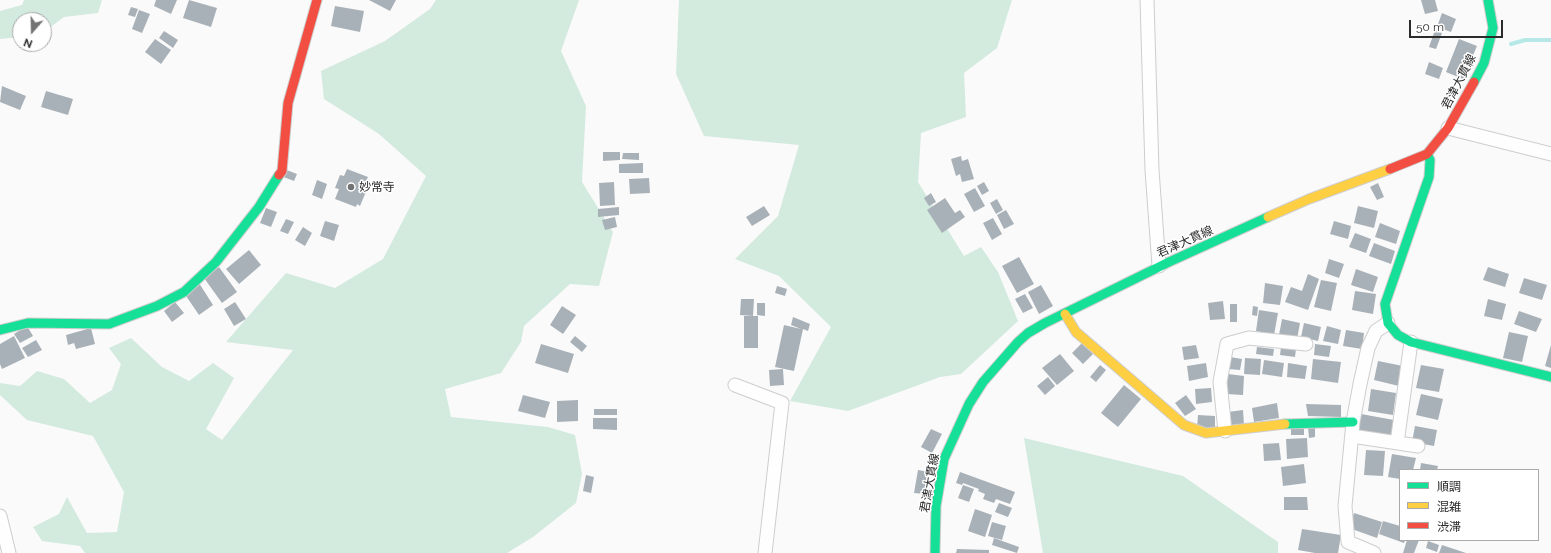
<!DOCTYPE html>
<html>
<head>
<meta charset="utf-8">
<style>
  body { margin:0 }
  #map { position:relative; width:1551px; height:553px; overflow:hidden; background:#fafafa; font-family:Raleway,"Noto Sans JP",sans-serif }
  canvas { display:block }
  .legend { position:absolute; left:1399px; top:469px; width:140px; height:72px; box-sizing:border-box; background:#fff; border:1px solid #aaaaab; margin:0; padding:5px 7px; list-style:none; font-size:12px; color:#2b2b2c }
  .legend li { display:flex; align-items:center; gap:8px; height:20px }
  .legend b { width:20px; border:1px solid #aaaaab }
  .north { position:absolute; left:12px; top:12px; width:40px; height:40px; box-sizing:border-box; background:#fff; border:1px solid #aaaaab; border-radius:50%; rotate:200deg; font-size:11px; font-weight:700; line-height:16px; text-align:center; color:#2b2b2c }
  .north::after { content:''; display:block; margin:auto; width:14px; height:18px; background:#737374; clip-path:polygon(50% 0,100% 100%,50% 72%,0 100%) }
  .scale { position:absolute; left:1409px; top:20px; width:94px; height:18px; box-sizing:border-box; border:2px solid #2b2b2c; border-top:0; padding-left:5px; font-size:12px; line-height:14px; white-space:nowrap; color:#2b2b2c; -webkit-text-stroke:3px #fff; paint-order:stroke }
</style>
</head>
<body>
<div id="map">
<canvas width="1551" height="553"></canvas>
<ul class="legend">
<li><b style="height:5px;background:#16e098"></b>順調</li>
<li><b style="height:5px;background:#ffcf43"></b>混雑</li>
<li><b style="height:5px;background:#f24e42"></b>渋滞</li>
</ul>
<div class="north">N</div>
<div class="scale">50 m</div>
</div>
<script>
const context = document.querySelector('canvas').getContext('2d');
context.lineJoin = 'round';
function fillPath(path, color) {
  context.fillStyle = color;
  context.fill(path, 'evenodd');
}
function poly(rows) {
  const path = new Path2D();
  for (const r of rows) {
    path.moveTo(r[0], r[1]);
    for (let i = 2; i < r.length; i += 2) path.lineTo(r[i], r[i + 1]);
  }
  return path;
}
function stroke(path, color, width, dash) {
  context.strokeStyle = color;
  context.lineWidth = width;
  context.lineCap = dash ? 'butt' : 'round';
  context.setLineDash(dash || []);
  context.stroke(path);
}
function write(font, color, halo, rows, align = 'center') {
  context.font = font + ' Raleway,"Noto Sans JP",sans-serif';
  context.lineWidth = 3;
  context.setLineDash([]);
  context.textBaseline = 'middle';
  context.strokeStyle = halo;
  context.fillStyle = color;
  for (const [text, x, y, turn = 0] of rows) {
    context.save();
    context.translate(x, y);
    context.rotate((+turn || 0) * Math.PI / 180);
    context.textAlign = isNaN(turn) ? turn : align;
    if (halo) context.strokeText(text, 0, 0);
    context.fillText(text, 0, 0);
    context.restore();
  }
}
fillPath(poly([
  [24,0,102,0,98,13,64,17,44,32,44,20,20,20,20,37,0,39,0,11,22,5],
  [436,0,579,0,561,51,586,106,582,182,613,232,599,286,570,284,524,326,521,342,501,373,445,389,451,417,548,427,575,435,582,474,576,503,533,537,507,553,85,553,80,546,42,541,33,527,59,514,67,497,87,533,117,532,124,492,93,436,27,420,0,395,0,383,20,386,37,371,64,379,90,403,112,390,121,364,109,348,131,338,162,367,189,381,213,363,234,378,206,429,222,440,293,350,226,342,286,273,335,288,383,259,426,176,379,134,324,99,321,71,385,41,430,9],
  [679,0,1012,0,997,48,964,73,966,117,921,133,918,182,964,256,981,247,998,272,1018,321,961,374,940,377,848,411,790,401,831,327,779,276,735,259,778,216,799,145,704,136,676,74],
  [1024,438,1183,476,1278,542,1278,553,1043,553]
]), '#d3eade');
stroke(poly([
  [1511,44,1525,40,1551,40]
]), '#b6e8e8', 4);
fillPath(poly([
  [156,0,177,0,171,14,154,6],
  [189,0,217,8,211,27,183,18],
  [369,0,396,0,390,11],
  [1421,0,1435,0,1438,11,1425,14],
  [335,6,364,11,360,32,331,26],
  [131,7,138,9,135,17,128,15],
  [139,10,150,14,142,33,132,29],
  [1442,13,1456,19,1451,32,1437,27],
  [1435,30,1442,33,1436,49,1429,47],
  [164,31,178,40,173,48,159,38],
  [155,39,171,50,161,64,145,52],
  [1459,39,1477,46,1463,79,1446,72],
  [1429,62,1443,68,1439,79,1425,74],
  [2,86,26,96,20,110,0,102],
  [46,91,73,99,68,115,41,107],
  [603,152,620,152,620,160,603,161],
  [623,153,639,153,639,160,622,159],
  [961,156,962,161,968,159,974,179,962,182,960,174,956,176,951,159],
  [643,163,643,173,619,173,619,164],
  [284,169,297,174,294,181,281,176],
  [347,169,368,177,364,186,368,187,360,206,357,204,356,207,335,199,339,189,335,188,340,175,344,176],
  [649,178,650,193,630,194,629,179],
  [317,180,327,184,322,199,312,195],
  [614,182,615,205,600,206,599,183],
  [984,182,989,191,982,195,977,186],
  [1378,183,1384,197,1377,200,1370,187],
  [975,188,985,206,974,212,964,194],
  [931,193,936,202,929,206,924,198],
  [945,198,955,213,960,210,965,217,942,233,927,210],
  [997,199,1003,210,996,214,990,203],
  [764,206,770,215,752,226,746,217],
  [1358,206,1378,211,1374,228,1354,223],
  [619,207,619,215,598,217,598,209],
  [266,208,277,212,271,227,260,223],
  [1006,210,1014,224,1004,229,997,215],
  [615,217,617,227,605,230,602,220],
  [993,218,1002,234,992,240,983,223],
  [286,219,294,222,288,234,280,231],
  [325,221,339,225,334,241,320,236],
  [1334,221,1351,226,1348,239,1330,234],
  [1380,223,1400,231,1396,244,1375,237],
  [303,227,312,233,305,246,295,240],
  [1355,233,1371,239,1366,253,1349,247],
  [1374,243,1395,251,1391,264,1369,256],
  [249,250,261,265,239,284,226,269],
  [1019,257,1034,284,1017,293,1002,266],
  [1329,259,1344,264,1339,278,1325,273],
  [219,267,237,292,222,303,204,278],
  [1488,267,1509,274,1505,287,1483,280],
  [1356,269,1378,277,1373,292,1351,285],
  [1308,274,1319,279,1308,310,1285,302,1291,287,1302,291],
  [1524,278,1547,285,1542,300,1519,293],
  [1321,280,1337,283,1331,311,1314,307],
  [199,283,213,305,199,315,184,293],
  [1265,283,1283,286,1280,305,1263,303],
  [1041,285,1053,306,1039,314,1028,292],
  [777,286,787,289,785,296,775,293],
  [1355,291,1376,294,1373,314,1352,310],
  [1025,294,1033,308,1023,313,1015,299],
  [741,299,754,299,753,316,740,315],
  [1488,299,1506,304,1502,320,1484,316],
  [1223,301,1225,319,1210,320,1208,303],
  [175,302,184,313,172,322,164,311],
  [235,302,246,319,234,326,224,309],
  [757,303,765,303,765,316,757,315],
  [1230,304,1237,304,1237,322,1230,322],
  [562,306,576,315,563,334,550,325],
  [1253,306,1258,307,1257,316,1252,315],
  [1259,310,1278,313,1274,335,1256,331],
  [1519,311,1542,319,1536,332,1514,324],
  [744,316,758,316,758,348,744,348],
  [793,317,810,324,808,331,803,329,794,371,775,367,784,325,801,329,791,325],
  [1282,319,1300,323,1297,339,1279,335],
  [1304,323,1321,327,1318,341,1301,337],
  [27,326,33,336,20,343,14,334],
  [1327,326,1341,330,1338,344,1323,341],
  [91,328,95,344,76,349,74,343,68,345,66,335],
  [1346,330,1364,333,1362,349,1343,346],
  [1509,332,1528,336,1522,362,1503,358],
  [14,336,25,358,2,369,0,364,0,344],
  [575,336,587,346,582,352,570,342],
  [36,340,42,350,28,357,22,348],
  [1082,343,1093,354,1083,364,1072,353],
  [541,344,574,354,568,373,535,363],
  [1315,344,1331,346,1329,357,1314,355],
  [1196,345,1199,358,1184,360,1182,347],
  [1551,345,1551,368,1545,366],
  [1257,347,1274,349,1273,356,1256,354],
  [1281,347,1296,349,1295,357,1280,355],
  [1060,354,1074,371,1057,385,1042,368],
  [1230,357,1242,359,1240,370,1228,369],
  [1245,358,1261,359,1260,375,1244,374],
  [1313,359,1341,362,1338,383,1311,379],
  [1264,360,1284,363,1282,377,1262,374],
  [1378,361,1403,366,1399,386,1374,380],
  [1206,363,1208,377,1189,381,1187,366],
  [1288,363,1307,366,1305,379,1287,377],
  [1100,365,1106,370,1096,382,1090,377],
  [1421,365,1444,369,1439,392,1416,388],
  [783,369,784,385,770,386,769,370],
  [1228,374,1244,376,1243,395,1226,394],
  [1048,377,1055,386,1045,395,1037,386],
  [1124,385,1141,399,1118,427,1101,413],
  [1211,388,1212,402,1196,404,1195,389],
  [1371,389,1396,393,1393,415,1368,411],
  [1421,394,1443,399,1438,420,1416,415],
  [523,395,550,402,545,418,518,411],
  [1186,395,1196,409,1185,416,1175,403],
  [578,400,578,421,557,422,557,401],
  [1277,403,1279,418,1254,422,1252,408],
  [1306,404,1341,405,1341,417,1308,416],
  [594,409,617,409,617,415,594,415],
  [1243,410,1244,425,1229,426,1228,412],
  [1361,414,1394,420,1391,438,1358,433],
  [1198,415,1215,416,1215,429,1197,429],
  [593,418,617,418,617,430,593,429],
  [1315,426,1315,437,1309,438,1308,427],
  [1415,426,1437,430,1434,446,1412,442],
  [1291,427,1304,427,1304,435,1291,435],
  [931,429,942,434,932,453,921,447],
  [1307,438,1308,457,1287,459,1286,439],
  [1279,443,1281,460,1264,461,1263,444],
  [1366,450,1385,451,1383,476,1364,475],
  [1392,454,1416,458,1413,470,1400,470,1400,479,1388,477],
  [1421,463,1438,466,1437,470,1420,470],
  [1304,464,1306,483,1283,486,1281,467],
  [918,470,929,472,925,494,914,493],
  [960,472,1015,492,1010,504,996,499,994,503,983,499,985,494,978,491,979,489,963,483,962,485,956,483],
  [586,475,594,477,591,493,583,491],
  [963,485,974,489,969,502,958,498],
  [1284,497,1307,497,1308,510,1284,510],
  [999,503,1012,508,1008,517,995,512],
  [975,509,992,515,985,537,968,531],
  [1354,513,1382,522,1377,538,1349,528],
  [1383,521,1400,526,1400,540,1405,540,1404,543,1379,534],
  [992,522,1006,526,1002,540,988,536],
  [1302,529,1341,535,1338,553,1315,553,1298,550],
  [994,538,1019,547,1017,553,992,545],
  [1407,540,1419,540,1414,553,1403,553],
  [1428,541,1439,545,1437,552,1426,548],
  [1442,545,1466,553,1439,553],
  [957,549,989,550,989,553,956,553]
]), '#a9b1b8');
const street = poly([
  [1147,0,1152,170,1159,266],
  [1448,128,1551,154],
  [735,385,782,403,765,553],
  [1225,431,1220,382,1227,344,1249,338,1306,344],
  [1352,436,1418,446],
  [1397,443,1411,342],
  [0,516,9,553],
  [1374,553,1348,542,1345,506,1353,422,1360,384,1368,348,1376,331,1388,323]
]);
const fast = poly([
  [1474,82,1484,63,1493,28,1488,0],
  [1427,154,1430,160,1429,177,1385,304,1388,323,1398,335,1411,342,1551,377],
  [0,330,28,323,109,324,157,306,184,292,216,262,259,207,279,175],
  [1285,424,1353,422],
  [935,553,936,506,944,459,969,404,983,382,1018,342,1028,333,1045,323,1169,262,1268,217]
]);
const slow = poly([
  [1268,217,1309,199,1390,169],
  [1065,314,1076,332,1184,425,1206,433,1285,424]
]);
const jam = poly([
  [1390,169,1427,154,1448,128,1474,82],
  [279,175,282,171,288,103,317,0]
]);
stroke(street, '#cdcdcd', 15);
stroke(fast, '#cdcdcd', 11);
stroke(slow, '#cdcdcd', 11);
stroke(jam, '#cdcdcd', 11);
stroke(street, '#fefefe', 13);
stroke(fast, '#16e098', 9);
stroke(slow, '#ffcf43', 9);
stroke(jam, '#f24e42', 9);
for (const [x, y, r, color] of [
  [351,187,4,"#737374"]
]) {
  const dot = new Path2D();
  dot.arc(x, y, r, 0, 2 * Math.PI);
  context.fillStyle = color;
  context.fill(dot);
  stroke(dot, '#fff', 1.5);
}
write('12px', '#2b2b2c', '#fff', [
  ["君津大貫線",1459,82,-63],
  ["君津大貫線",1185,242,-24],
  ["君津大貫線",930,483,-80]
]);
write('12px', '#2b2b2c', '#fff', [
  ["妙常寺",359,187]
], 'left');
</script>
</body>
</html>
